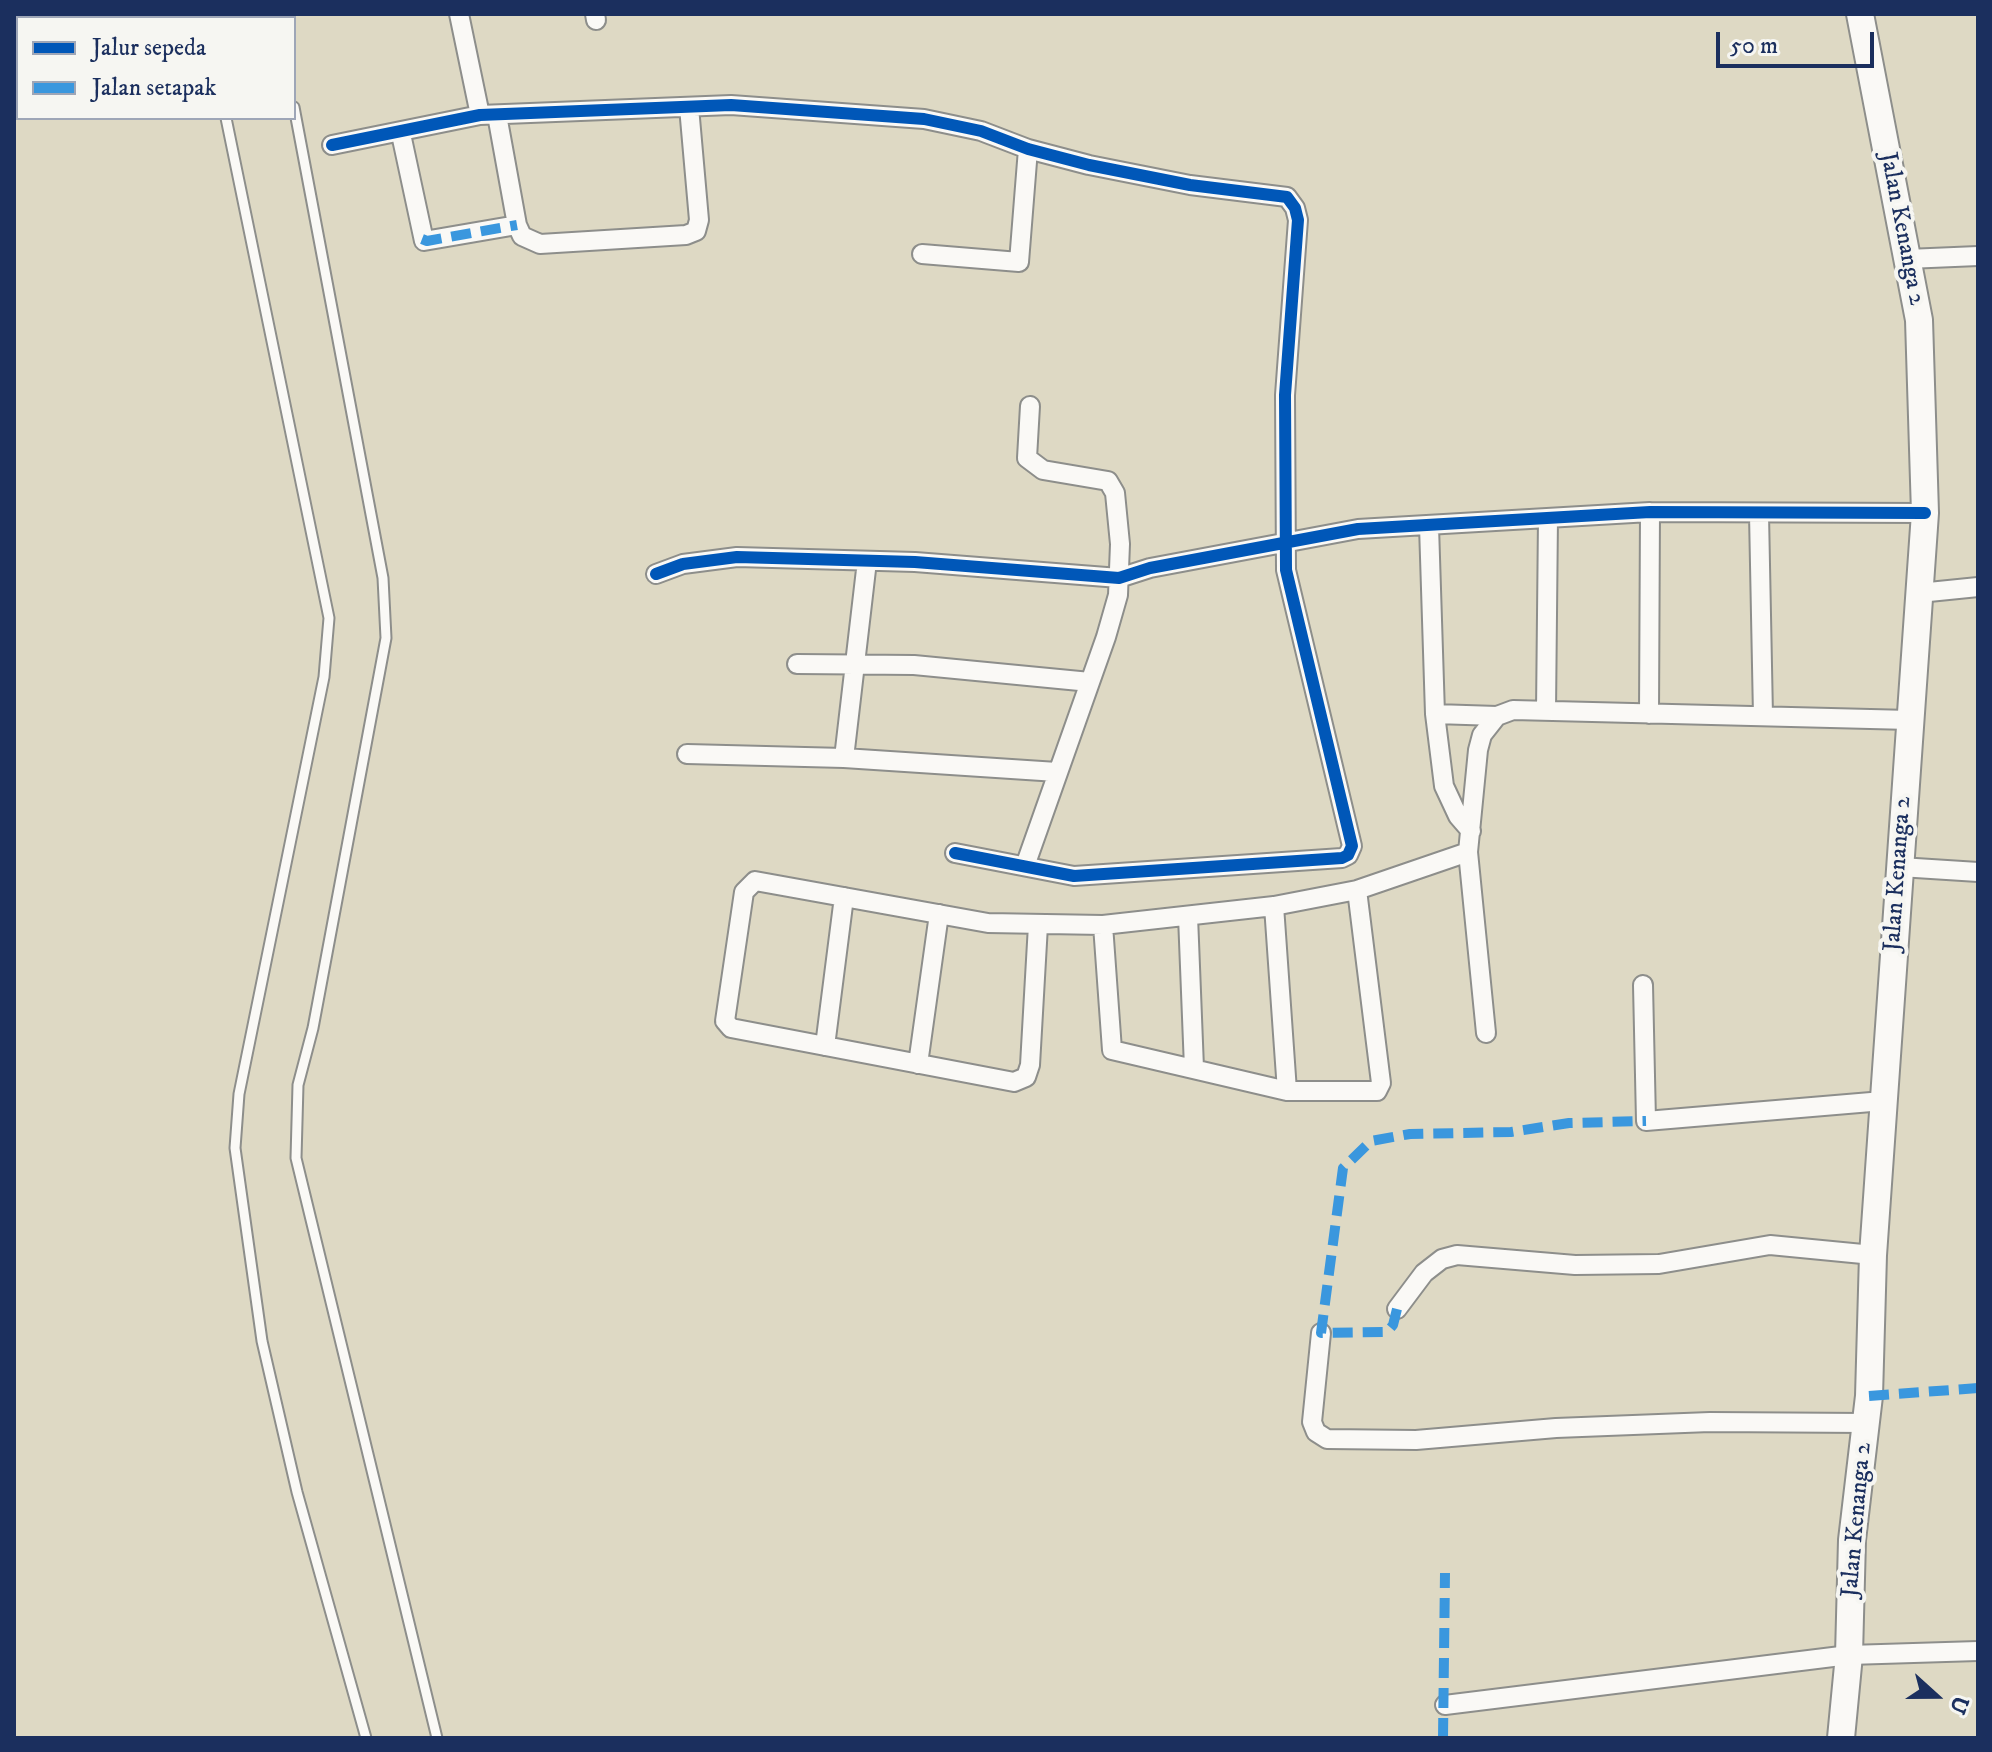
<!DOCTYPE html>
<html>
<head>
<meta charset="utf-8">
<style>
  body { margin:0 }
  #map { position:relative; width:1992px; height:1752px; overflow:hidden; background:#ded9c4; font-family:"IM FELL DW Pica",serif }
  canvas { display:block }
  .frame { position:absolute; inset:0; border:16px solid #1b2f5e; pointer-events:none }
  .legend { position:absolute; left:16px; top:16px; width:280px; height:104px; box-sizing:border-box; background:#f6f6f2; border:2px solid #9ea6b7; margin:0; padding:10px 14px; list-style:none; font-size:24px; color:#1b2f5e }
  .legend li { display:flex; align-items:center; gap:16px; height:40px }
  .legend b { width:40px; border:2px solid #9ea6b7 }
  .north { position:absolute; left:1896px; top:1656px; width:80px; height:80px; -webkit-text-stroke:6px #f6f6f2; paint-order:stroke; rotate:111deg; font-size:22px; font-weight:700; line-height:32px; text-align:center; color:#1b2f5e }
  .north::after { content:''; display:block; margin:auto; width:28px; height:36px; background:#1b2f5e; clip-path:polygon(50% 0,100% 100%,50% 72%,0 100%) }
  .scale { position:absolute; left:1716px; top:32px; width:158px; height:36px; box-sizing:border-box; border:4px solid #1b2f5e; border-top:0; padding-left:10px; font-size:24px; line-height:28px; white-space:nowrap; color:#1b2f5e; -webkit-text-stroke:6px #f6f6f2; paint-order:stroke }
</style>
</head>
<body>
<div id="map">
<canvas width="1992" height="1752"></canvas>
<div class="frame"></div>
<ul class="legend">
<li><b style="height:10px;background:#0057b8"></b>Jalur sepeda</li>
<li><b style="height:10px;background:#3a97de"></b>Jalan setapak</li>
</ul>
<div class="north">U</div>
<div class="scale">50 m</div>
</div>
<script>
const context = document.querySelector('canvas').getContext('2d');
context.lineJoin = 'round';
function poly(rows) {
  const path = new Path2D();
  for (const r of rows) {
    path.moveTo(r[0], r[1]);
    for (let i = 2; i < r.length; i += 2) path.lineTo(r[i], r[i + 1]);
  }
  return path;
}
function stroke(path, color, width, dash) {
  context.strokeStyle = color;
  context.lineWidth = width;
  context.lineCap = dash ? 'butt' : 'round';
  context.setLineDash(dash || []);
  context.stroke(path);
}
function write(font, color, halo, rows, align = 'center') {
  context.font = font + ' "IM FELL DW Pica",serif';
  context.lineWidth = 8;
  context.setLineDash([]);
  context.textBaseline = 'middle';
  context.strokeStyle = halo;
  context.fillStyle = color;
  for (const [text, x, y, turn = 0] of rows) {
    context.save();
    context.translate(x, y);
    context.rotate((+turn || 0) * Math.PI / 180);
    context.textAlign = isNaN(turn) ? turn : align;
    if (halo) context.strokeText(text, 0, 0);
    context.fillText(text, 0, 0);
    context.restore();
  }
}
const lane = poly([
  [204,14,204,18],
  [275,14,276,18],
  [294,107,383,578,386,638,313,1028,298,1085,296,1158,437,1738],
  [226,118,329,618,324,677,239,1094,235,1148,262,1341,297,1492,366,1738]
]);
const street = poly([
  [459,14,480,115],
  [595,14,596,20],
  [497,115,517,225,522,236,540,244,686,235,696,231,699,220,689,107],
  [401,134,424,241,517,225],
  [332,145,480,115,731,105,924,119,981,131,1028,149,1089,165,1190,185,1287,197,1295,208,1298,220,1285,395,1286,570,1352,846,1348,855,1342,858,1074,876,955,853],
  [922,254,1019,262,1028,149],
  [1907,259,1978,256],
  [1759,514,1763,716],
  [1429,526,1435,714,1444,786,1458,816,1471,831],
  [867,561,844,758,1057,772],
  [656,574,683,564,737,557,915,562,1119,578,1150,568,1358,529,1650,512,1925,513],
  [1919,593,1978,587],
  [797,664,914,665,1090,682],
  [1546,711,1548,518],
  [1435,714,1497,716],
  [1649,714,1650,512],
  [687,754,844,758],
  [1468,852,1486,1033],
  [1025,866,1106,637,1118,595,1120,544,1115,493,1108,481,1043,470,1027,458,1030,406],
  [1900,867,1978,872],
  [1357,890,1381,1083,1377,1091,1287,1091,1112,1050,1103,925,1274,906,1357,890,1468,852,1478,750,1482,735,1497,716,1513,710,1910,720],
  [1274,906,1287,1091],
  [1188,916,1194,1068],
  [1038,925,1030,1065,1026,1077,1014,1082,731,1028,725,1021,744,892,755,881,988,923,1103,925],
  [1643,985,1646,1121,1883,1101],
  [825,1046,844,897],
  [918,1064,939,914],
  [1397,1309,1424,1273,1442,1259,1457,1255,1575,1265,1659,1264,1770,1245,1873,1255],
  [1321,1333,1312,1422,1316,1432,1327,1439,1416,1440,1556,1428,1710,1422,1866,1423],
  [1445,1705,1849,1655,1978,1651]
]);
const secondary = poly([
  [1841,1738,1849,1655,1852,1540,1869,1396,1873,1255,1925,513,1919,320,1860,14]
]);
stroke(lane, '#8d8e8b', 13);
stroke(street, '#8d8e8b', 22);
stroke(secondary, '#8d8e8b', 30);
stroke(lane, '#faf9f6', 9);
stroke(street, '#faf9f6', 18);
stroke(secondary, '#faf9f6', 26);
stroke(poly([
  [422,239,427,241,517,225],
  [1397,1309,1393,1325,1387,1332,1321,1333,1343,1168,1371,1141,1410,1134,1511,1132,1569,1123,1646,1121],
  [1869,1396,1978,1388],
  [1443,1738,1445,1573]
]), '#3a97de', 10, [20, 10]);
stroke(poly([
  [332,145,480,115,731,105,924,119,981,131,1028,149,1089,165,1190,185,1287,197,1295,208,1298,220,1285,395,1286,570,1352,846,1348,855,1342,858,1074,876,955,853],
  [656,574,683,564,737,557,915,562,1119,578,1150,568,1358,529,1650,512,1925,513]
]), '#0057b8', 12);
write('24px', '#1b2f5e', '#f6f6f2', [
  ["Jalan Kenanga 2",1901,229,79],
  ["Jalan Kenanga 2",1899,874,-86],
  ["Jalan Kenanga 2",1858,1520,-85]
]);
</script>
</body>
</html>
